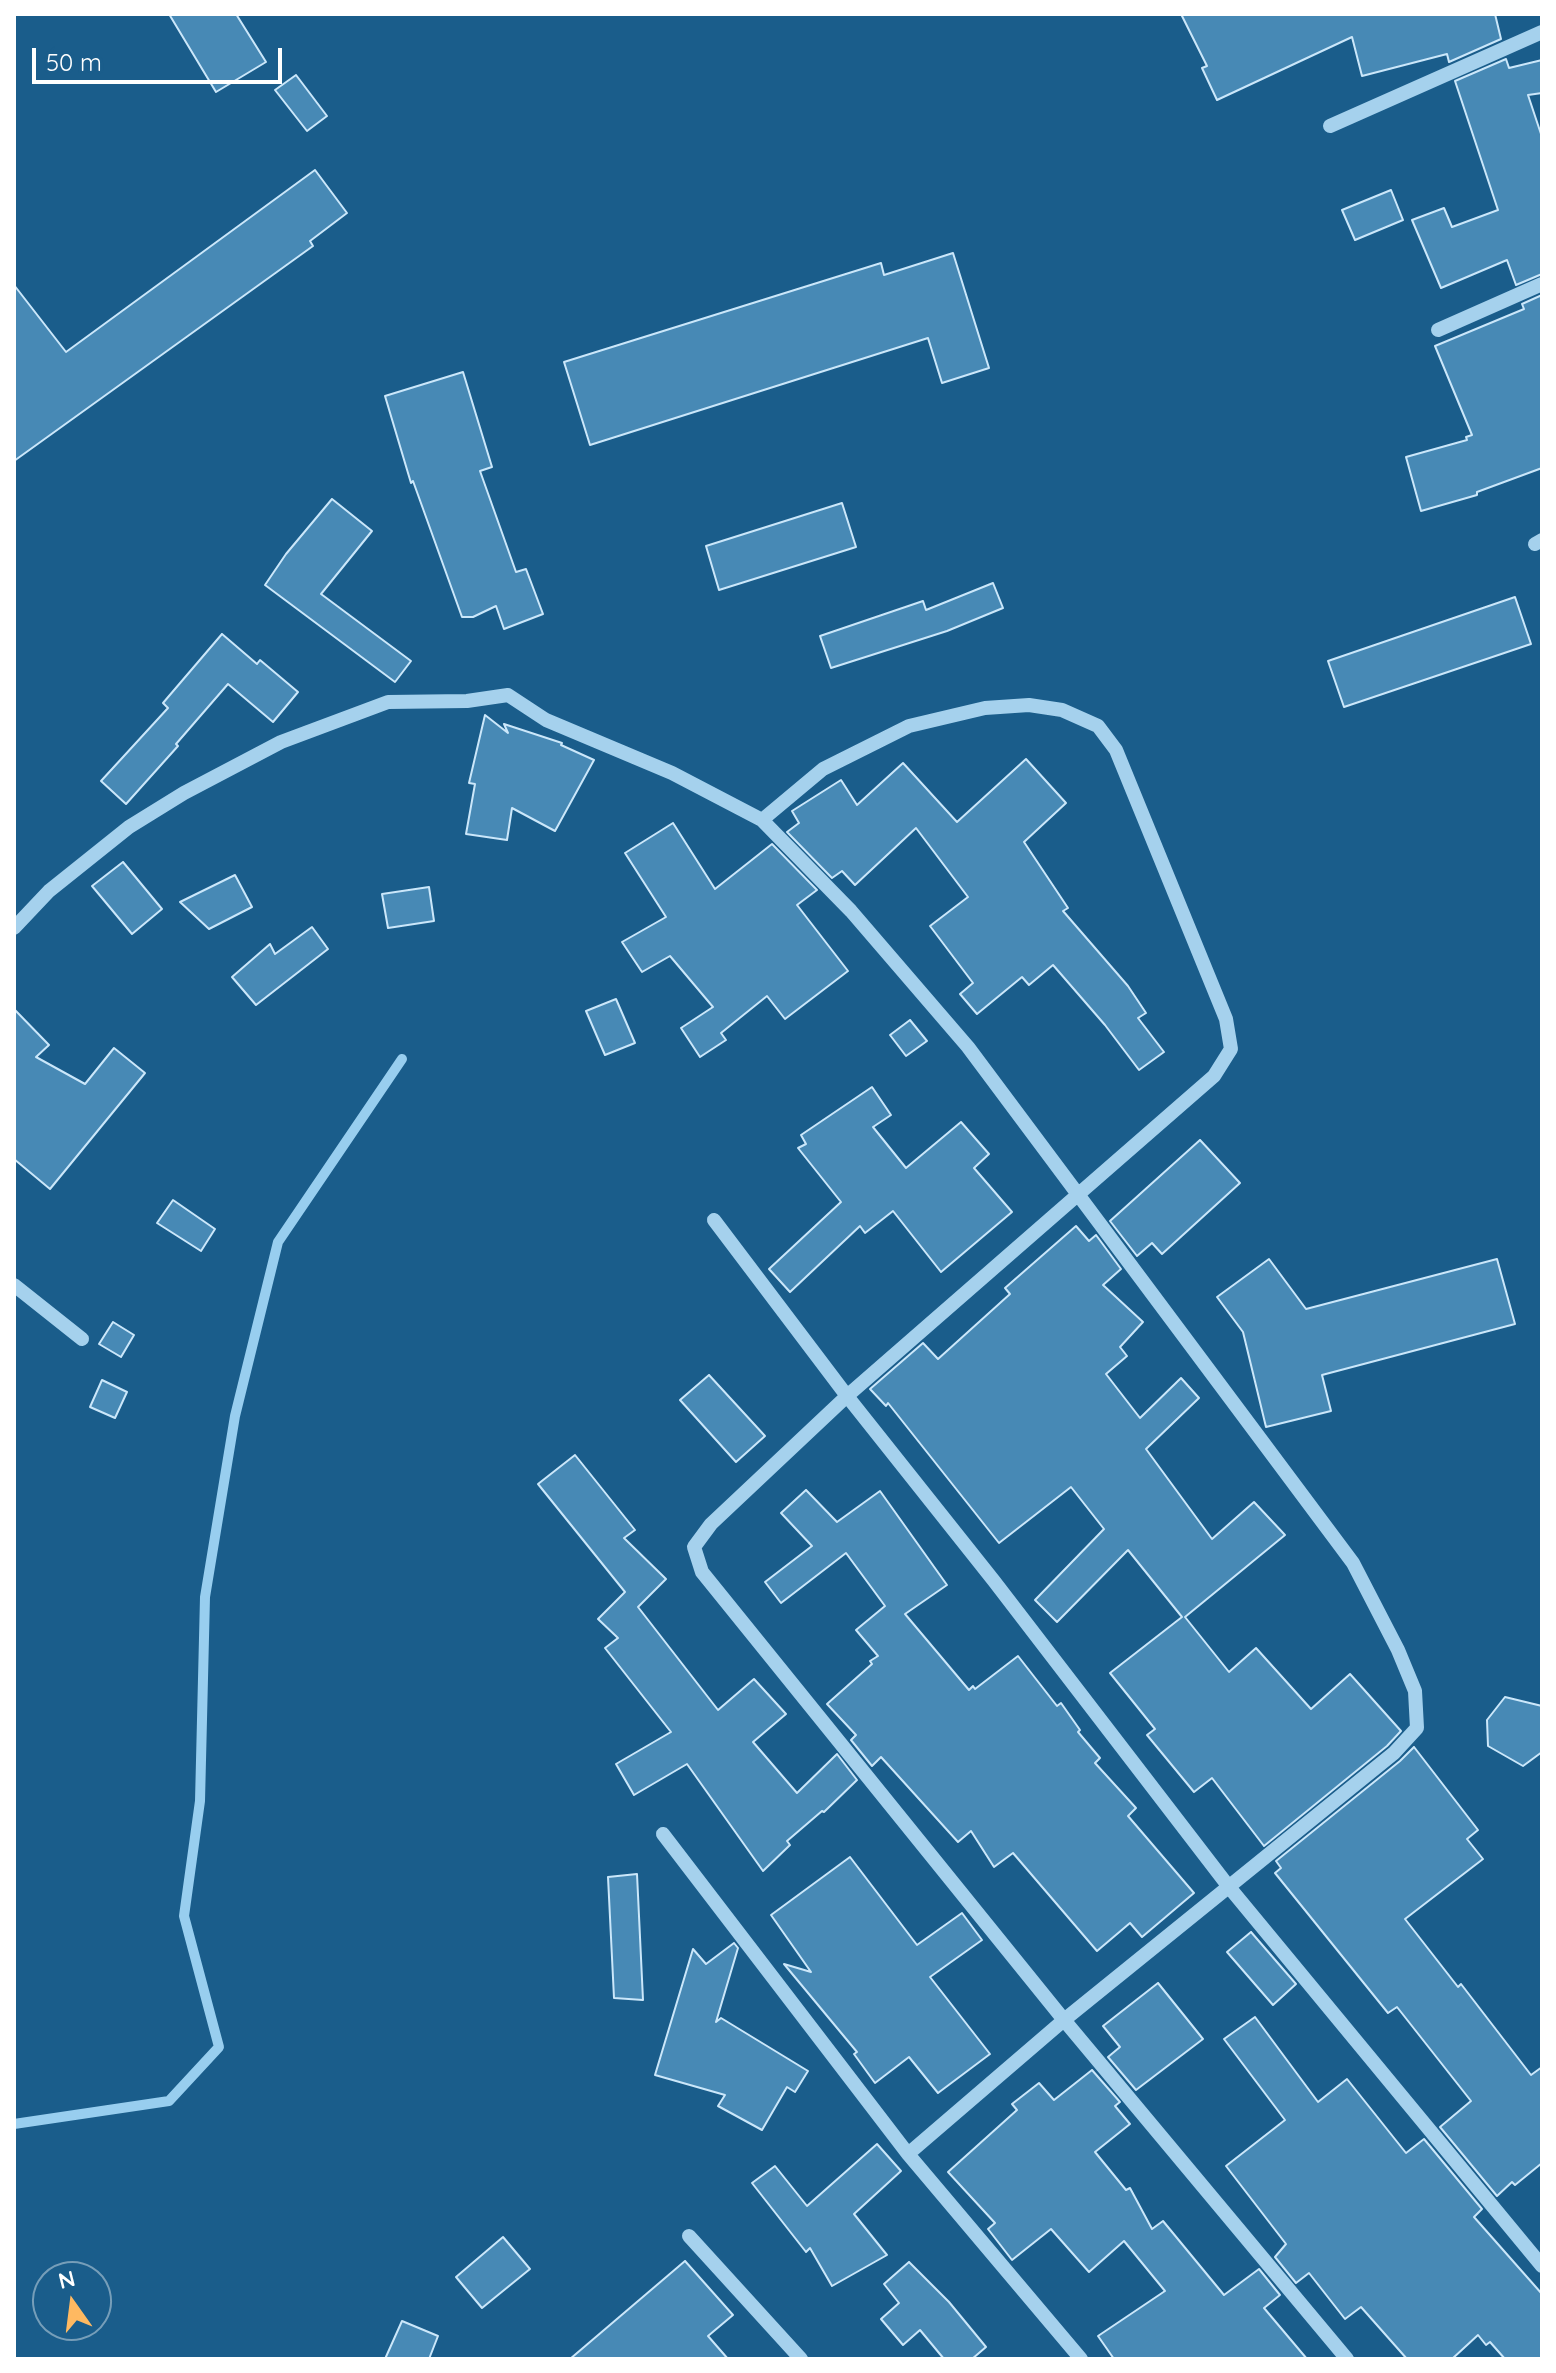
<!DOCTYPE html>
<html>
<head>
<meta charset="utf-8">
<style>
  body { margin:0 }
  #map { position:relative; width:1556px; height:2373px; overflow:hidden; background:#1a5d8b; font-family:Quicksand,sans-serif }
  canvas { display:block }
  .frame { position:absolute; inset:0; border:16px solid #fff; pointer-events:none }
  .north { position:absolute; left:32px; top:2261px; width:80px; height:80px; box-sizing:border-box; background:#1a5d8b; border:2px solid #769eb9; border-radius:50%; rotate:346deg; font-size:22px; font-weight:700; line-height:32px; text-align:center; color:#fff }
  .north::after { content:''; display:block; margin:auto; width:28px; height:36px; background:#ffb961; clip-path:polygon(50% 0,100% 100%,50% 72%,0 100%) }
  .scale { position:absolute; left:32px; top:48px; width:250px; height:36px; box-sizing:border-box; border:4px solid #fff; border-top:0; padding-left:10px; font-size:24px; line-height:28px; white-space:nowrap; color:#fff; -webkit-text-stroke:6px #1a5d8b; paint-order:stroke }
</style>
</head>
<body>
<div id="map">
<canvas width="1556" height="2373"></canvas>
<div class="frame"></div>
<div class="north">N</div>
<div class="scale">50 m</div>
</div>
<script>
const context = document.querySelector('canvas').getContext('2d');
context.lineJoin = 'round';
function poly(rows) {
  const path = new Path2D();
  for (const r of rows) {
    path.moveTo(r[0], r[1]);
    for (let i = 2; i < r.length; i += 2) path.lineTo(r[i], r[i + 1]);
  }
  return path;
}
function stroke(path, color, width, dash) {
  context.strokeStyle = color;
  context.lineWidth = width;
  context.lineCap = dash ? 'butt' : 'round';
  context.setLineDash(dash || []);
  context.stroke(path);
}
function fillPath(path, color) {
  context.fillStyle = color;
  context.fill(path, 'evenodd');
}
stroke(poly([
  [14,2124,169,2101,219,2047,184,1916,200,1801,205,1597,235,1416,278,1242,402,1059]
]), '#98ceef', 10);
const building = poly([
  [169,14,236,14,266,62,216,92,169,14],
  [1181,14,1495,14,1501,39,1449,62,1447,54,1362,76,1352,37,1217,100,1202,68,1207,66,1181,14],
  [1506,59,1509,68,1542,60,1542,93,1528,95,1542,137,1542,274,1516,285,1507,260,1441,288,1412,220,1444,208,1452,227,1498,210,1455,81,1506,59],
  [296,75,327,116,307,131,275,90,296,75],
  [315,170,347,213,310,241,313,246,14,461,14,285,66,352,315,170],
  [1391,190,1403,220,1355,240,1342,210,1391,190],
  [953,253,989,368,942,383,928,338,590,445,564,362,881,263,884,275,953,253],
  [1542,295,1542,468,1477,492,1477,495,1421,511,1406,457,1467,440,1466,437,1472,435,1435,346,1524,309,1522,304,1542,295],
  [463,372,492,467,480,471,516,572,526,569,543,614,504,629,496,606,473,617,462,617,413,481,411,483,385,396,463,372],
  [332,499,372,531,321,594,411,661,395,682,265,585,286,554,332,499],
  [842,503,856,547,719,590,706,546,842,503],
  [993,583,1003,608,947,631,831,668,820,636,923,601,926,610,993,583],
  [1515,597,1531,644,1344,707,1328,661,1515,597],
  [222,634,257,664,260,660,298,692,273,722,228,684,176,744,178,746,126,804,101,781,168,708,163,703,222,634],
  [485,715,508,733,504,724,562,743,561,745,594,760,555,831,512,808,507,840,466,834,475,784,469,783,485,715],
  [1026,759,1066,803,1024,842,1068,908,1063,911,1128,986,1146,1013,1138,1018,1164,1052,1139,1070,1105,1025,1053,965,1029,985,1022,977,977,1014,960,994,973,983,930,926,968,897,916,828,855,885,842,871,832,878,787,832,799,823,792,811,841,780,857,805,903,763,957,822,1026,759],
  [673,823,715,889,772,844,817,890,797,905,848,971,785,1019,767,996,721,1033,726,1040,700,1057,681,1028,713,1007,670,956,642,972,622,942,666,917,625,853,673,823],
  [123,862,162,909,132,934,92,886,123,862],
  [235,875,252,907,209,929,180,902,235,875],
  [429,887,434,921,388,928,382,894,429,887],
  [312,927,328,949,256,1005,232,977,270,944,275,954,312,927],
  [616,999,635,1043,605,1055,586,1011,616,999],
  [14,1009,49,1045,36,1057,85,1084,114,1048,145,1073,50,1189,14,1159,14,1009],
  [910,1020,927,1041,906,1056,890,1035,910,1020],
  [872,1087,891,1115,873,1127,906,1168,961,1122,989,1154,974,1168,1012,1212,941,1272,893,1211,865,1233,860,1226,790,1292,769,1269,841,1202,798,1148,806,1144,801,1135,872,1087],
  [1200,1140,1240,1183,1162,1254,1152,1243,1137,1256,1110,1221,1200,1140],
  [173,1200,215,1229,201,1251,157,1223,173,1200],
  [1076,1226,1089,1241,1096,1235,1121,1269,1103,1285,1143,1322,1120,1347,1127,1356,1106,1374,1140,1418,1181,1378,1199,1398,1146,1449,1212,1539,1254,1502,1285,1535,1185,1617,1229,1672,1256,1648,1311,1709,1350,1674,1401,1731,1387,1746,1264,1846,1212,1778,1194,1792,1147,1735,1155,1729,1110,1673,1182,1617,1128,1550,1057,1622,1035,1600,1104,1529,1071,1487,999,1543,888,1403,886,1406,870,1389,923,1343,938,1359,1010,1294,1005,1288,1076,1226],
  [1269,1259,1306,1309,1497,1259,1515,1324,1322,1375,1331,1411,1266,1427,1243,1332,1217,1297,1269,1259],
  [113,1322,134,1335,121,1357,99,1344,113,1322],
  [709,1375,765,1436,736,1462,680,1400,709,1375],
  [102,1380,127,1392,115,1418,90,1407,102,1380],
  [575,1455,635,1530,624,1538,666,1579,638,1607,718,1710,754,1679,786,1714,753,1742,797,1793,837,1754,857,1780,824,1812,822,1811,787,1841,790,1845,763,1871,687,1764,634,1795,616,1764,671,1732,605,1648,618,1638,598,1619,625,1592,538,1484,575,1455],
  [806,1490,837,1522,880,1491,947,1585,905,1614,969,1690,973,1686,975,1689,1018,1656,1057,1706,1061,1703,1080,1730,1078,1732,1100,1758,1095,1763,1136,1808,1128,1816,1194,1893,1142,1937,1130,1923,1097,1951,1013,1853,994,1867,971,1831,958,1842,881,1757,872,1766,851,1740,856,1735,827,1704,872,1664,870,1661,878,1656,856,1630,885,1606,846,1553,781,1603,765,1582,812,1546,781,1513,806,1490],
  [1505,1697,1542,1706,1542,1752,1523,1766,1488,1746,1487,1720,1505,1697],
  [1414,1747,1478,1830,1467,1839,1483,1859,1405,1919,1458,1987,1461,1984,1531,2075,1542,2067,1542,2163,1515,2185,1512,2182,1497,2196,1440,2127,1471,2101,1397,2007,1388,2013,1275,1873,1281,1868,1276,1861,1400,1761,1414,1747],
  [850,1857,917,1945,962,1913,982,1940,930,1977,990,2054,938,2093,909,2057,875,2083,854,2054,857,2052,784,1964,811,1972,771,1915,850,1857],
  [637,1874,643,2000,614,1998,608,1877,637,1874],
  [1251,1932,1296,1984,1273,2005,1227,1952,1251,1932],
  [734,1943,738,1948,716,2022,721,2018,808,2071,795,2092,787,2087,762,2130,718,2106,725,2095,655,2075,693,1949,706,1964,734,1943],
  [1158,1983,1203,2039,1136,2090,1108,2057,1120,2047,1103,2026,1158,1983],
  [1255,2017,1318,2102,1347,2079,1406,2153,1424,2139,1482,2209,1474,2217,1542,2294,1542,2359,1505,2359,1490,2342,1486,2345,1478,2335,1452,2359,1407,2359,1361,2307,1345,2319,1309,2273,1296,2283,1275,2257,1286,2244,1226,2166,1285,2120,1224,2039,1255,2017],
  [1092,2070,1120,2102,1115,2106,1130,2124,1095,2152,1126,2190,1130,2188,1152,2229,1163,2221,1224,2295,1259,2269,1280,2295,1264,2308,1307,2359,1114,2359,1098,2336,1165,2291,1124,2241,1089,2272,1051,2229,1012,2260,988,2229,995,2223,948,2172,1017,2110,1012,2104,1039,2083,1054,2100,1092,2070],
  [877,2144,901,2171,854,2214,887,2255,832,2286,810,2248,806,2252,752,2183,775,2166,807,2206,877,2144],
  [503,2237,530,2269,482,2308,456,2277,503,2237],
  [685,2261,733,2315,708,2336,728,2359,570,2359,685,2261],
  [909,2262,949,2302,986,2347,972,2359,944,2359,920,2330,903,2345,881,2319,899,2303,884,2284,909,2262],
  [402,2321,438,2336,429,2359,385,2359,402,2321]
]);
fillPath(building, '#4789b5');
stroke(building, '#cbe7fa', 2);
stroke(poly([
  [1330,126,1542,32],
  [1438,330,1542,284],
  [1535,544,1542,540],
  [762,820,823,769,909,726,985,708,1029,705,1062,710,1098,726,1116,750,1226,1019,1231,1049,1214,1076,847,1396,711,1524,694,1547,702,1572,1064,2020,1347,2359],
  [14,928,49,891,129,827,184,793,281,742,388,702,467,701,508,695,546,720,672,773,762,820,851,911,968,1047,1353,1563,1398,1650,1415,1691,1417,1728,1394,1753,1064,2020,908,2154],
  [714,1220,847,1396,994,1581,1229,1887,1542,2266],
  [14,1285,82,1339],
  [663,1834,908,2154,1081,2359],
  [689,2236,801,2359]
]), '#a5d1ed', 14);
</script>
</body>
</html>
